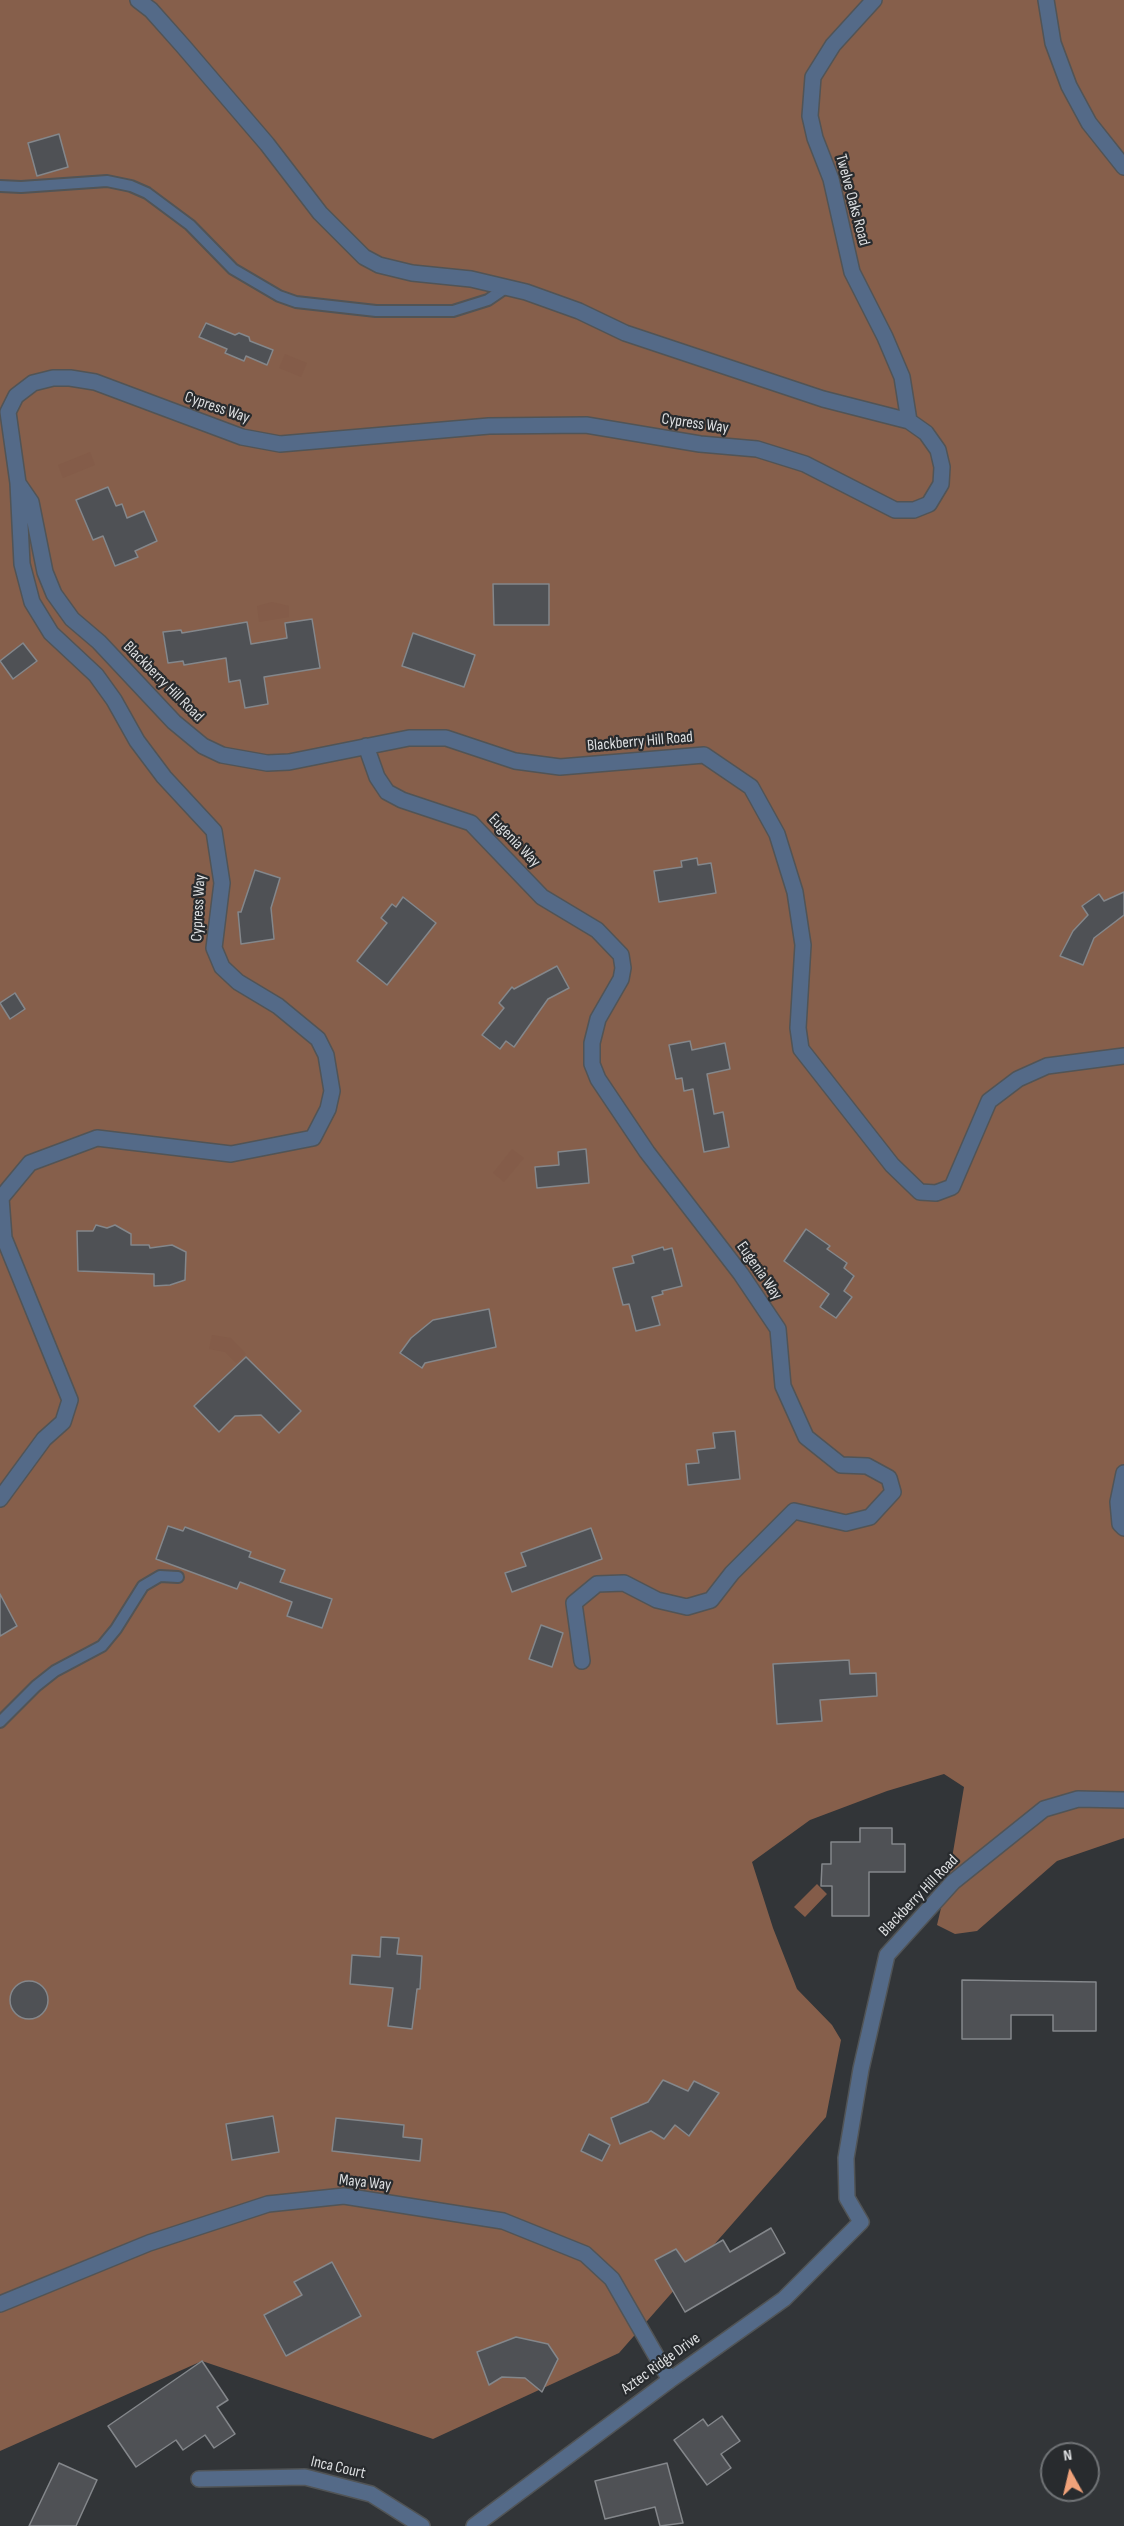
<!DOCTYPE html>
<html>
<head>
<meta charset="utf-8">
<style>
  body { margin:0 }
  #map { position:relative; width:1124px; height:2526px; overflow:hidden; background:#323538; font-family:"Sofia Sans Condensed",sans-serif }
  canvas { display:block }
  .north { position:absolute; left:1040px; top:2442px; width:60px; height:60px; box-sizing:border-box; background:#282b2e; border:2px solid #707376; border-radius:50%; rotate:352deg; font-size:16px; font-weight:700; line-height:24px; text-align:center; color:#dddfe1 }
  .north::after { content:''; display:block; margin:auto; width:21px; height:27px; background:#f0a27a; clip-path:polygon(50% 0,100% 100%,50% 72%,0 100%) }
</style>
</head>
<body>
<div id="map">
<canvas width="1124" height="2526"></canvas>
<div class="north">N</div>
</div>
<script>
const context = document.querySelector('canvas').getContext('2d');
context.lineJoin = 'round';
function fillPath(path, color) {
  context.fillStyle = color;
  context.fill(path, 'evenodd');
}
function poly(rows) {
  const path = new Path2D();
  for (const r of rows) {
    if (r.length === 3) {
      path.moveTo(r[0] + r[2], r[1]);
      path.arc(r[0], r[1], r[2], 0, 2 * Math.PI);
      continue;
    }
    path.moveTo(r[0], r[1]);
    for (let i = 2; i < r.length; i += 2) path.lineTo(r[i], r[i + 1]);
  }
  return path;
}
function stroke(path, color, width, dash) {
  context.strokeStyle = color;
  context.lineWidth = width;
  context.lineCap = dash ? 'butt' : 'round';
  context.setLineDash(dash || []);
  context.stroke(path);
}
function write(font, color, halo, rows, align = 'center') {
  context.font = font + ' "Sofia Sans Condensed",sans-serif';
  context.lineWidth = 4.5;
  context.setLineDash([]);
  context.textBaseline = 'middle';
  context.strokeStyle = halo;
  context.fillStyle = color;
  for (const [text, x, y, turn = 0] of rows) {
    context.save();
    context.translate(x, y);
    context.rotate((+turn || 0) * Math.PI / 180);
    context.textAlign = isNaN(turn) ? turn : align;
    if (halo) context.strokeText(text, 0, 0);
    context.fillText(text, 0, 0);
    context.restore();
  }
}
fillPath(poly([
  [0,0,1124,0,1124,1838,1057,1861,977,1931,955,1934,937,1925,950,1870,964,1787,944,1774,887,1791,810,1820,752,1862,773,1928,797,1989,832,2025,841,2040,826,2117,619,2353,433,2439,202,2361,0,2451]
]), '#865f4b');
fillPath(poly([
  [285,354,307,363,301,377,279,368],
  [90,452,95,465,63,478,58,465],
  [272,602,289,606,289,617,259,622,257,606],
  [512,1149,524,1158,504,1182,493,1173],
  [212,1335,231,1338,246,1354,236,1363,225,1352,209,1349],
  [817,1884,827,1894,805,1917,794,1907]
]), '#845c49');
const building = poly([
  [59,134,68,167,37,176,28,143,59,134],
  [206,323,235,335,239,333,249,337,250,341,273,350,267,365,246,356,244,361,225,353,227,349,199,337,206,323],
  [108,487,116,506,122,504,127,518,144,511,157,541,135,551,138,557,115,566,103,536,93,540,76,500,108,487],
  [493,584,549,584,549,625,494,625,493,584],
  [312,619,320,668,264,677,268,704,245,708,240,680,229,682,226,658,184,665,183,661,168,663,163,632,181,630,182,633,247,622,251,644,287,638,285,623,312,619],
  [413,633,475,655,464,687,402,666,413,633],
  [23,643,37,661,13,679,0,661,23,643],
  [697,858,698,865,711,863,716,893,659,902,654,871,682,867,681,861,697,858],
  [255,870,280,878,271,908,274,939,241,944,238,912,241,912,255,870],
  [1124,892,1124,915,1094,938,1083,965,1060,956,1073,931,1088,915,1082,906,1099,894,1104,901,1124,892],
  [403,897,436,923,387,985,357,961,387,923,381,918,392,904,396,907,403,897],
  [557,966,569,988,548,999,514,1047,506,1041,500,1049,482,1035,504,1008,499,1003,512,987,514,989,557,966],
  [15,993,25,1009,10,1019,0,1003,15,993],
  [690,1041,692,1050,725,1043,730,1069,707,1074,714,1114,723,1112,729,1147,704,1152,693,1089,684,1091,682,1078,676,1079,669,1045,690,1041],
  [586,1149,589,1183,537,1188,535,1167,559,1165,558,1152,586,1149],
  [96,1225,107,1228,115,1225,131,1234,131,1245,149,1245,150,1248,172,1245,186,1252,185,1280,170,1285,154,1286,154,1274,78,1271,77,1231,93,1231,96,1225],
  [806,1229,830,1246,827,1249,847,1263,844,1268,854,1276,844,1291,852,1297,836,1318,820,1307,829,1294,784,1261,806,1229],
  [663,1247,664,1250,672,1248,682,1286,662,1291,663,1294,652,1297,660,1325,636,1331,629,1304,623,1305,613,1268,634,1263,632,1256,663,1247],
  [489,1309,496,1347,425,1363,422,1368,400,1353,411,1338,433,1320,489,1309],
  [246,1357,301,1411,279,1433,261,1415,235,1416,219,1432,194,1406,246,1357],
  [735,1431,740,1479,688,1485,686,1464,699,1463,697,1450,715,1448,713,1433,735,1431],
  [168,1526,183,1531,185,1527,251,1552,249,1557,285,1570,280,1582,332,1599,322,1628,287,1616,292,1602,240,1582,237,1589,156,1559,168,1526],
  [591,1528,602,1559,512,1592,505,1573,526,1566,521,1553,591,1528],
  [0,1594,17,1626,0,1636,0,1594],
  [541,1625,563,1633,552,1667,529,1659,541,1625],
  [849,1660,850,1674,876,1673,877,1696,820,1700,822,1721,777,1724,773,1664,849,1660],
  [860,1828,892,1828,892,1844,905,1844,905,1872,869,1872,869,1916,832,1916,832,1886,821,1886,822,1864,831,1864,831,1842,860,1842,860,1828],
  [381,1937,399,1938,397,1954,422,1956,420,1989,417,1989,412,2029,388,2026,393,1988,350,1984,352,1955,380,1957,381,1937],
  [962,1980,1096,1982,1096,2031,1053,2031,1053,2015,1011,2015,1011,2039,962,2039,962,1980],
  [29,2000,19],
  [663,2080,688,2091,694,2081,719,2093,689,2136,675,2125,664,2139,651,2131,620,2144,611,2118,648,2102,663,2080],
  [273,2116,279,2152,232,2160,226,2124,273,2116],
  [336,2118,404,2125,403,2137,422,2139,420,2161,332,2151,336,2118],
  [589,2134,610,2145,602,2161,581,2151,589,2134],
  [771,2228,785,2253,685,2312,655,2260,676,2249,685,2262,723,2240,730,2252,771,2228],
  [332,2262,361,2316,286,2356,264,2315,302,2295,294,2282,332,2262],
  [516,2337,548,2344,558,2359,542,2392,525,2378,502,2377,489,2385,477,2352,516,2337],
  [202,2361,228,2400,217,2407,235,2434,214,2448,205,2435,183,2450,176,2440,136,2467,108,2426,202,2361],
  [722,2416,740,2441,721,2454,731,2468,707,2485,674,2440,703,2419,708,2426,722,2416],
  [59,2463,97,2480,76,2526,29,2526,59,2463],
  [667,2463,683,2523,660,2526,655,2507,605,2519,595,2481,667,2463]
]);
fillPath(building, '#4f5155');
stroke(building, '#84878b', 1.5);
const service = poly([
  [0,186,21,187,107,181,131,186,147,193,190,225,233,269,279,296,296,302,376,311,453,311,488,300,507,287],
  [0,1722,36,1686,55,1671,102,1646,116,1629,143,1586,160,1576,178,1577]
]);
const minor = poly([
  [874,0,833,45,813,77,810,116,815,138,831,179,852,272,885,337,902,377,909,421],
  [1046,0,1053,43,1069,86,1089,123,1124,167],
  [18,483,31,502,45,572,54,594,72,619,99,642,174,722,203,746,222,755,267,763,289,762,409,738,446,738,515,761,560,767,704,755,751,787,777,834,795,892,803,945,798,1028,801,1049,892,1165,920,1192,936,1193,952,1187,989,1101,1018,1079,1047,1066,1124,1056],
  [366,746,377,777,387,792,402,800,471,823,542,897,597,930,621,955,623,968,621,979,598,1019,592,1043,592,1064,598,1079,647,1152,741,1274,778,1329,783,1386,806,1437,841,1465,867,1466,889,1478,893,1492,870,1517,846,1523,794,1511,732,1573,711,1600,687,1607,657,1600,624,1583,597,1584,574,1603,582,1661],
  [1124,1473,1118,1502,1120,1524,1124,1528],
  [0,1499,44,1439,63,1422,70,1400,4,1238,1,1198,30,1163,97,1138,231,1154,313,1138,328,1109,332,1091,326,1055,318,1039,278,1006,238,982,222,967,214,948,222,883,214,831,164,777,137,741,114,700,96,675,51,633,32,602,22,564,18,483,8,412,16,396,33,383,53,378,70,378,95,382,242,437,280,444,489,426,586,425,700,444,757,449,805,464,895,510,914,510,929,504,941,484,942,467,938,450,926,433,909,421,823,399,625,333,579,311,526,292,471,279,412,273,379,265,364,257,320,213,267,144,183,46,151,10,138,0],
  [0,2304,149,2243,268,2204,344,2196,503,2221,585,2254,612,2279,670,2380],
  [199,2479,305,2477,371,2494,422,2526],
  [474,2526,670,2380,784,2299,861,2222,847,2198,846,2158,861,2069,887,1955,953,1882,1044,1809,1078,1799,1124,1800]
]);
stroke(service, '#515456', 14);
stroke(minor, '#515456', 18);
stroke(service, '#546a88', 10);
stroke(minor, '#546a88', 15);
write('16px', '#dddfe1', '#282b2e', [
  ["Twelve Oaks Road",852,200,75],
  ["Cypress Way",217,408,19],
  ["Cypress Way",695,424,8],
  ["Blackberry Hill Road",163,682,45],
  ["Blackberry Hill Road",640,742,-5],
  ["Eugenia Way",514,841,46],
  ["Cypress Way",199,908,-87],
  ["Eugenia Way",759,1271,55],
  ["Blackberry Hill Road",919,1896,-46],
  ["Maya Way",365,2183,6],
  ["Aztec Ridge Drive",661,2364,-36],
  ["Inca Court",338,2468,13]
]);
</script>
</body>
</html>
